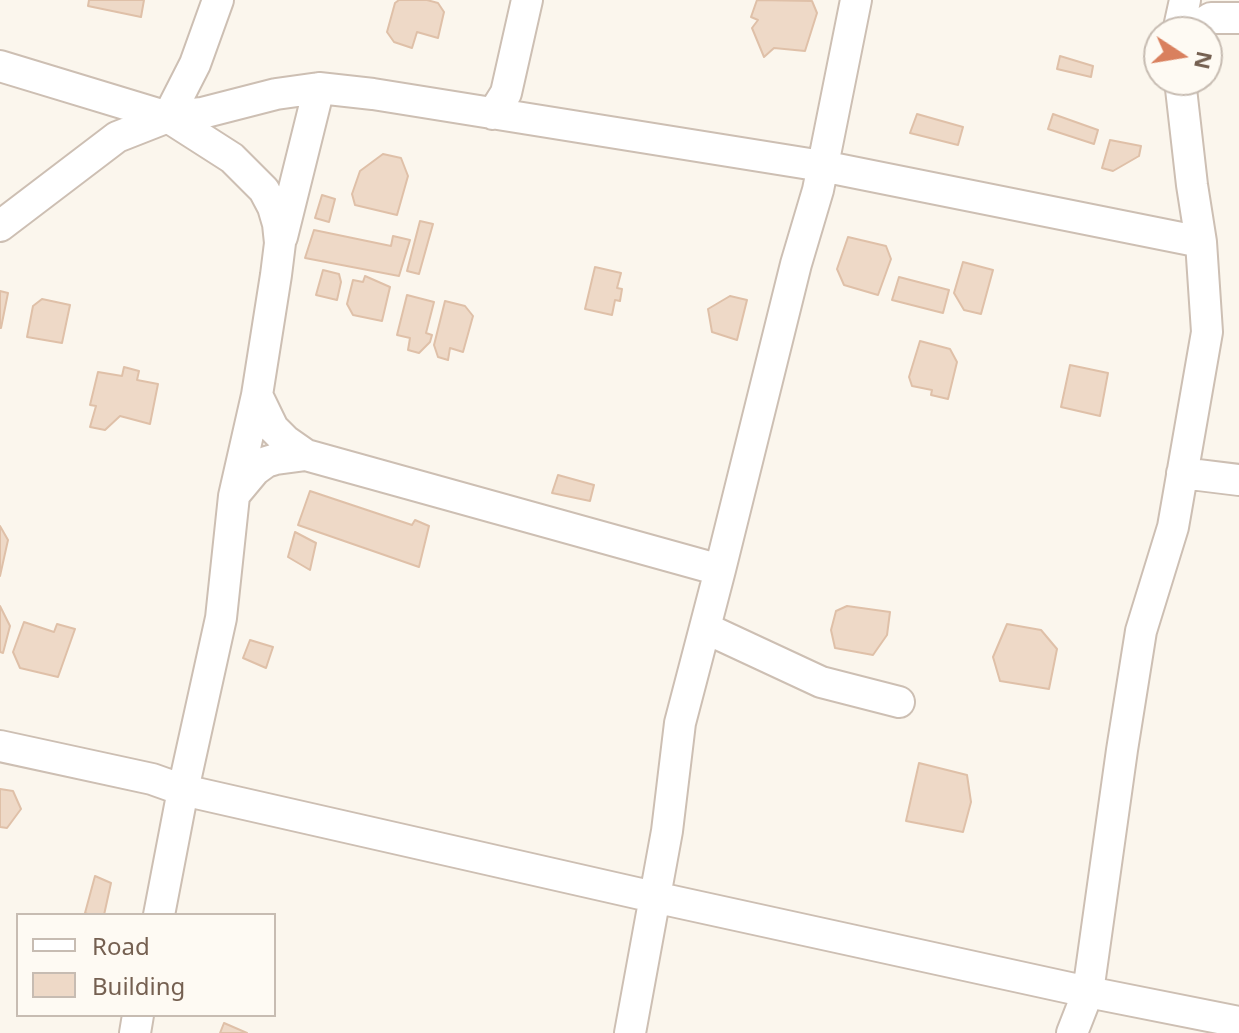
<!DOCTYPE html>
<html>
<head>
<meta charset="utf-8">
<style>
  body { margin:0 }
  #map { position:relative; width:1239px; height:1033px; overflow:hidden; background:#fbf6ed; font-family:"Noto Sans",sans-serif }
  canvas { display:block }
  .legend { position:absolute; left:16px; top:913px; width:260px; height:104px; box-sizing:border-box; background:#fefaf3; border:2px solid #c7bcb2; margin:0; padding:10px 14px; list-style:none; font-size:24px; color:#756051 }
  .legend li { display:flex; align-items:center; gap:16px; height:40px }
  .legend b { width:40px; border:2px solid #c7bcb2 }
  .north { position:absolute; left:1143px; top:16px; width:80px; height:80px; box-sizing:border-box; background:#fefaf3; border:2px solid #c7bcb2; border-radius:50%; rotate:102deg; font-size:22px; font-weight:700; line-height:32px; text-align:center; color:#756051 }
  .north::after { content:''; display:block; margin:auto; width:28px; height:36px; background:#d9805e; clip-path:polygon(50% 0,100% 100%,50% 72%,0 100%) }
</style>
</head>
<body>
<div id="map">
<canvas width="1239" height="1033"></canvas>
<ul class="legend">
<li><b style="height:10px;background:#fff"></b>Road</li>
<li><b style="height:22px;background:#eed9c7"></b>Building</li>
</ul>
<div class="north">N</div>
</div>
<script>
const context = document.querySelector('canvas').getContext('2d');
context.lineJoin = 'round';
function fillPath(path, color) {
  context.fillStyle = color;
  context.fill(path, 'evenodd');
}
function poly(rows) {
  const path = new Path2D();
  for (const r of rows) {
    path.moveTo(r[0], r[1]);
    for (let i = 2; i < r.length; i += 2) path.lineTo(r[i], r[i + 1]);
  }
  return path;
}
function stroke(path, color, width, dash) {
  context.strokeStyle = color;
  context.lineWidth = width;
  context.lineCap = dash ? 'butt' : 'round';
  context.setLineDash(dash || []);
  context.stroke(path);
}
const building = poly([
  [89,0,144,0,141,17,88,6,89,0],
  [399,0,427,0,438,3,444,12,438,38,417,32,412,48,394,42,387,32,395,3,399,0],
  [757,0,812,1,817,13,805,51,774,48,764,57,752,28,758,20,751,17,757,0],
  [1060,56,1093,66,1091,77,1057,69,1060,56],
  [917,114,963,127,958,145,910,133,917,114],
  [1053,114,1098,130,1094,144,1048,129,1053,114],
  [1110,140,1141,146,1139,156,1113,171,1102,168,1110,140],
  [383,154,401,158,408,176,397,215,355,205,352,194,360,171,383,154],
  [322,195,335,199,329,222,315,218,322,195],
  [420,221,433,224,419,274,407,271,420,221],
  [314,230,391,246,393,236,410,240,399,276,305,258,314,230],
  [848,237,886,246,891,259,878,295,844,285,837,269,848,237],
  [963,262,993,270,981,314,964,310,954,293,963,262],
  [595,267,621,273,617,288,622,289,620,301,615,300,612,315,585,309,595,267],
  [323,270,339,274,341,282,337,300,316,295,323,270],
  [365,276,390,287,382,321,353,315,347,304,353,280,363,282,365,276],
  [899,277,949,290,943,313,892,300,899,277],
  [0,291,8,293,1,328,0,328,0,291],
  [407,295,434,302,426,333,432,335,430,342,419,353,408,350,410,338,397,335,407,295],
  [730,296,747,300,737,340,712,332,708,309,730,296],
  [42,299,70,305,62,343,27,337,33,306,42,299],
  [445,301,465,306,473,316,463,352,450,348,448,360,438,357,434,345,445,301],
  [920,341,950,349,957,362,948,399,931,395,932,390,912,386,909,377,920,341],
  [1070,365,1108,373,1100,416,1061,407,1070,365],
  [124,367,139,371,137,380,158,384,150,424,120,416,105,430,90,427,96,406,90,405,98,372,122,376,124,367],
  [558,475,594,485,590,501,552,493,558,475],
  [310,491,412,525,415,520,429,526,419,567,298,525,310,491],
  [0,526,8,540,0,576,0,526],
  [295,532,316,543,310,570,288,557,295,532],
  [0,606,10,626,3,653,0,652,0,606],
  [847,606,890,612,887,635,873,655,835,648,831,630,836,611,847,606],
  [24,622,54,632,57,624,75,629,58,677,20,668,13,652,24,622],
  [1007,624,1041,630,1057,649,1049,689,1000,681,993,657,1007,624],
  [250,640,273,647,266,668,243,658,250,640],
  [919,763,967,775,971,802,963,832,906,821,919,763],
  [0,789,13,791,21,809,7,828,0,827,0,789],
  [95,876,111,883,104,915,90,915,85,913,95,876],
  [224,1023,247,1033,220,1033,224,1023]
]);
fillPath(building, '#eed9c7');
stroke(building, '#dfc0a8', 2);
const minor = poly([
  [1178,32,1185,0],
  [1189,32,1211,18,1239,18],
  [0,66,168,117,232,158,264,190,273,207,278,224,280,243,276,275,257,395,234,496,221,618,183,790,159,915],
  [493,114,506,93,527,0],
  [168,117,195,64,218,0],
  [0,226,117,137,168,117,202,113,276,94,319,88,373,94,822,166,1201,242],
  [282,237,319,88],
  [257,395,273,428,286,441,306,455,720,570],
  [1182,473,1239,480],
  [235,494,255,470,266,462,276,459,306,455],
  [705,628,821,682,899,702],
  [0,746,152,779,183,790,654,897,1088,992,1239,1022],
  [135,1033,138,1015],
  [630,1033,667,831,680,723,720,570,796,264,818,190,856,0],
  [1072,1033,1088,992,1122,750,1141,631,1173,527,1207,332,1201,242,1192,185,1180,80]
]);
stroke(minor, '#cdbfb3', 34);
stroke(minor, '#fff', 30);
</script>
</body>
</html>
